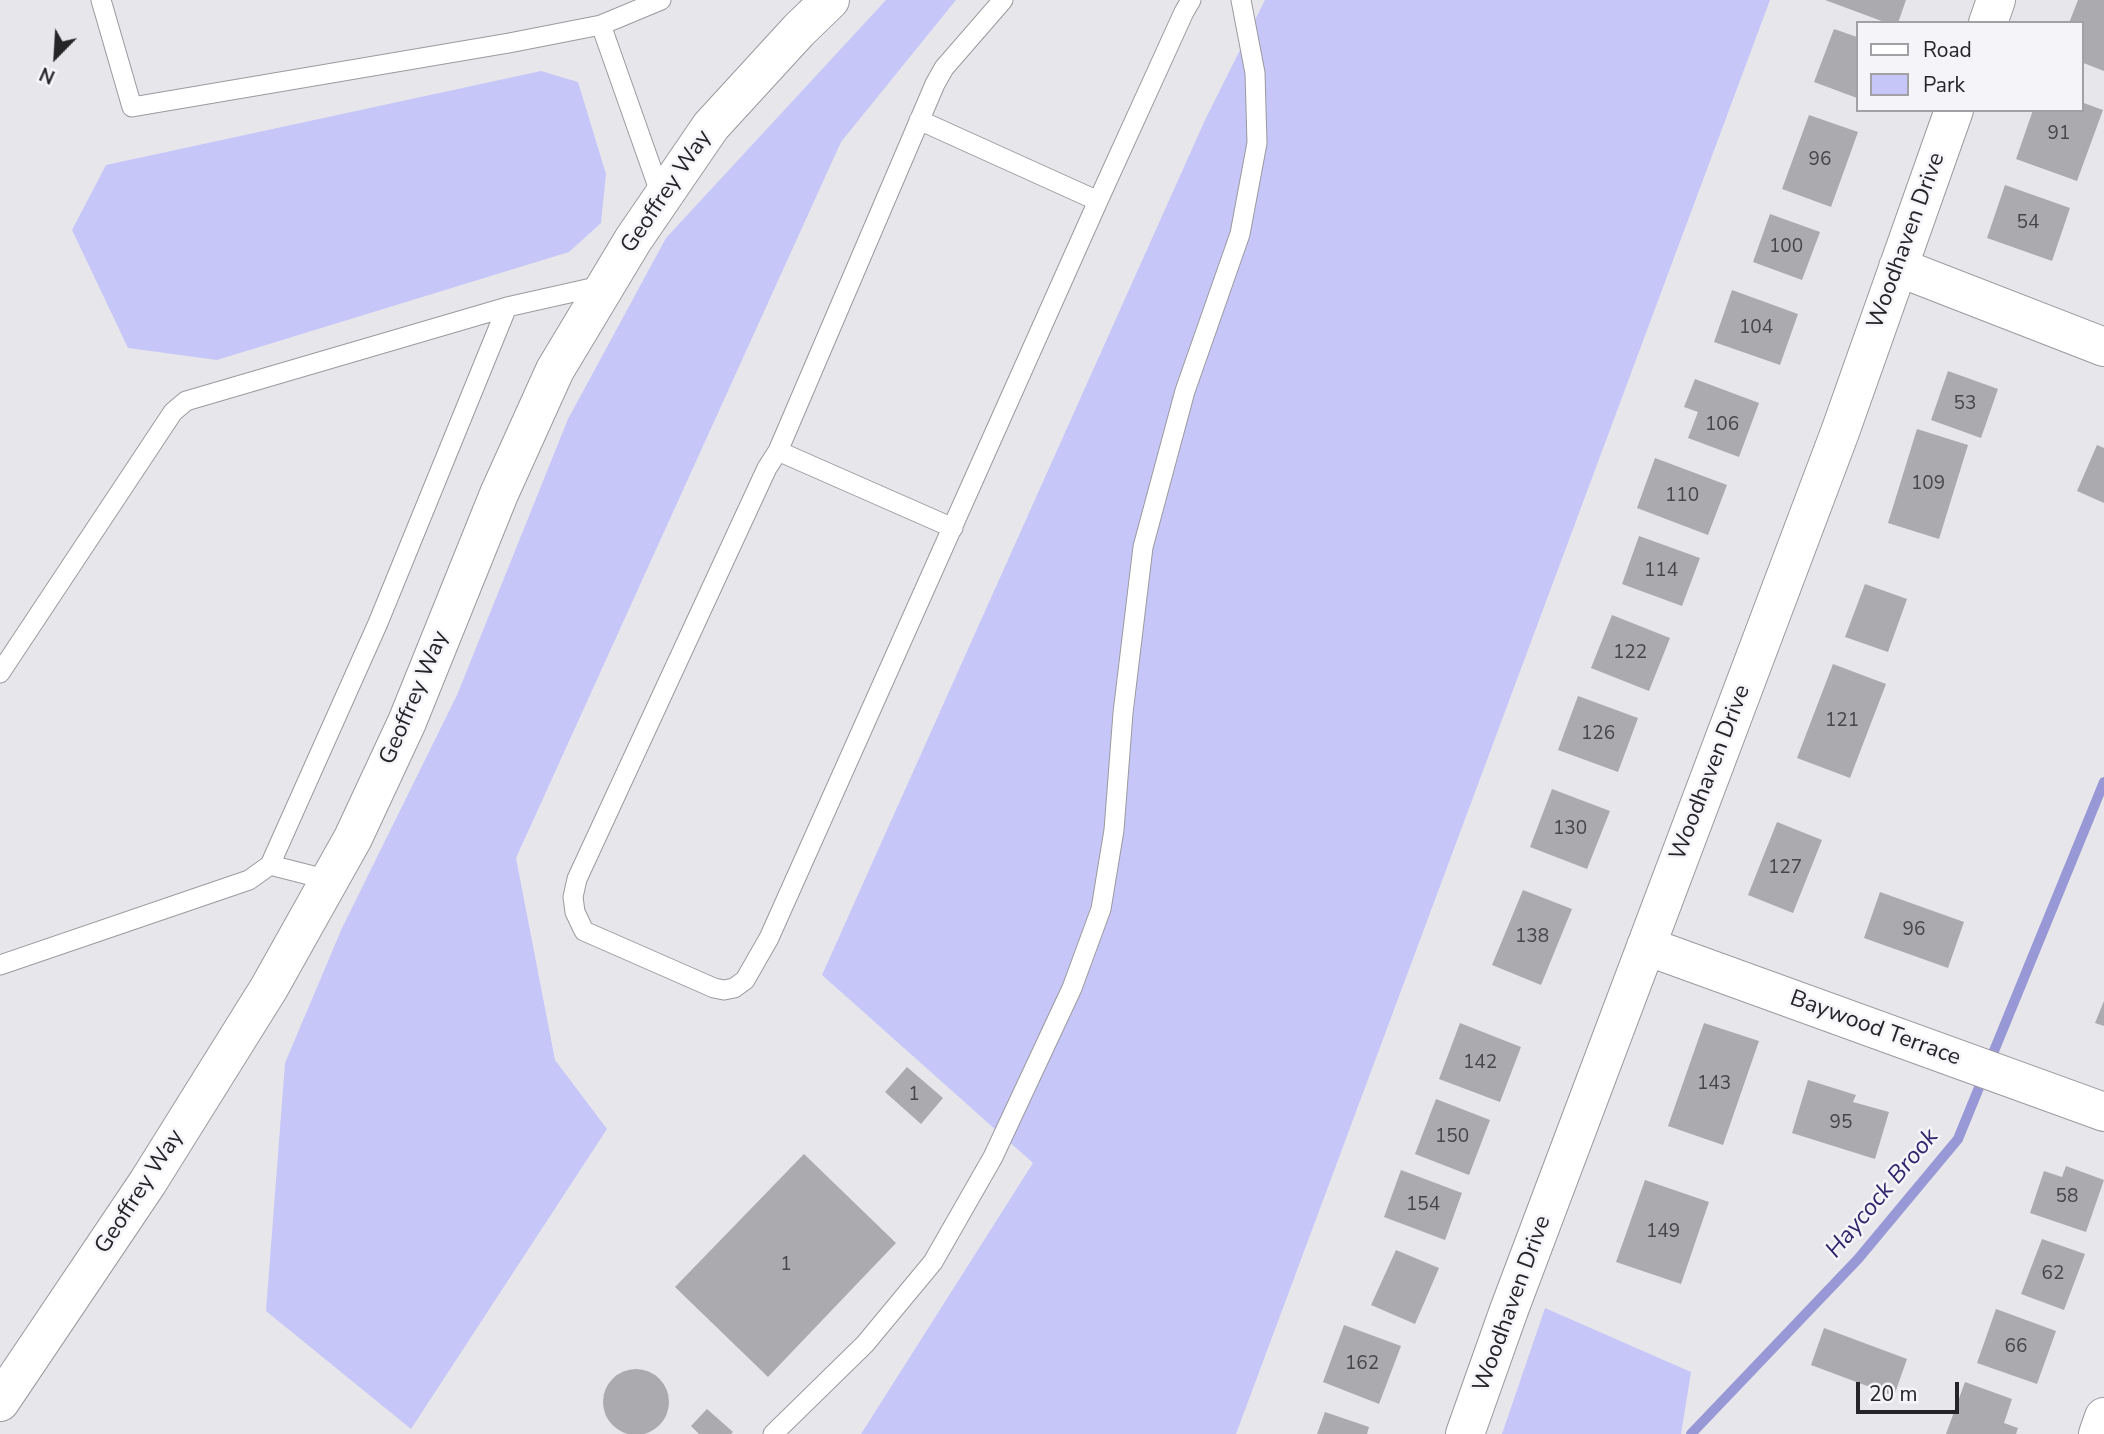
<!DOCTYPE html>
<html>
<head>
<meta charset="utf-8">
<style>
  body { margin:0 }
  #map { position:relative; width:2104px; height:1434px; overflow:hidden; background:#e7e7eb; font-family:"Nunito Sans",sans-serif }
  canvas { display:block }
  .legend { position:absolute; left:1856px; top:21px; width:228px; height:91px; box-sizing:border-box; background:#f4f4f9; border:2px solid #a1a1a5; margin:0; padding:9px 12px; list-style:none; font-size:21px; color:#252527 }
  .legend li { display:flex; align-items:center; gap:14px; height:35px }
  .legend b { width:35px; border:2px solid #a1a1a5 }
  .north { position:absolute; left:21px; top:21px; width:70px; height:70px; -webkit-text-stroke:5px #f4f4f9; paint-order:stroke; rotate:204deg; font-size:19px; font-weight:700; line-height:28px; text-align:center; color:#252527 }
  .north::after { content:''; display:block; margin:auto; width:24px; height:32px; background:#252527; clip-path:polygon(50% 0,100% 100%,50% 72%,0 100%) }
  .scale { position:absolute; left:1856px; top:1382px; width:103px; height:32px; box-sizing:border-box; border:4px solid #252527; border-top:0; padding-left:9px; font-size:21px; line-height:24px; white-space:nowrap; color:#252527; -webkit-text-stroke:5px #f4f4f9; paint-order:stroke }
</style>
</head>
<body>
<div id="map">
<canvas width="2104" height="1434"></canvas>
<ul class="legend">
<li><b style="height:9px;background:#fff"></b>Road</li>
<li><b style="height:19px;background:#c6c6f9"></b>Park</li>
</ul>
<div class="north">N</div>
<div class="scale">20 m</div>
</div>
<script>
const context = document.querySelector('canvas').getContext('2d');
context.lineJoin = 'round';
function fillPath(path, color) {
  context.fillStyle = color;
  context.fill(path, 'evenodd');
}
function poly(rows) {
  const path = new Path2D();
  for (const r of rows) {
    if (r.length === 3) {
      path.moveTo(r[0] + r[2], r[1]);
      path.arc(r[0], r[1], r[2], 0, 2 * Math.PI);
      continue;
    }
    path.moveTo(r[0], r[1]);
    for (let i = 2; i < r.length; i += 2) path.lineTo(r[i], r[i + 1]);
  }
  return path;
}
function stroke(path, color, width, dash) {
  context.strokeStyle = color;
  context.lineWidth = width;
  context.lineCap = dash ? 'butt' : 'round';
  context.setLineDash(dash || []);
  context.stroke(path);
}
function write(font, color, halo, rows, align = 'center') {
  context.font = font + ' "Nunito Sans",sans-serif';
  context.lineWidth = 5;
  context.setLineDash([]);
  context.textBaseline = 'middle';
  context.strokeStyle = halo;
  context.fillStyle = color;
  for (const [text, x, y, turn = 0] of rows) {
    context.save();
    context.translate(x, y);
    context.rotate((+turn || 0) * Math.PI / 180);
    context.textAlign = isNaN(turn) ? turn : align;
    if (halo) context.strokeText(text, 0, 0);
    context.fillText(text, 0, 0);
    context.restore();
  }
}
fillPath(poly([
  [886,0,956,0,841,142,516,858,555,1060,607,1129,411,1429,266,1311,285,1063,342,928,457,695,568,419,666,238],
  [1265,0,1770,0,1236,1434,861,1434,1033,1163,822,975,1205,120],
  [541,71,578,82,606,174,601,223,569,252,217,360,128,348,72,230,106,165],
  [1545,1308,1691,1372,1681,1434,1502,1434]
]), '#c6c6f9');
stroke(poly([
  [1691,1434,1858,1259,1958,1139,2104,782]
]), '#9998d6', 10);
fillPath(poly([
  [1825,0,1906,0,1898,23,1887,23],
  [2078,0,2104,0,2104,71,2081,62,2081,23,2069,23],
  [1834,29,1857,37,1857,98,1814,82],
  [2081,102,2103,110,2077,181,2016,159,2033,110,2081,110],
  [1809,115,1858,132,1831,207,1782,189],
  [2005,185,2070,208,2052,261,1987,238],
  [1770,214,1820,232,1802,280,1753,262],
  [1732,290,1798,314,1780,365,1714,342],
  [1948,371,1998,389,1981,438,1931,420],
  [1695,379,1759,403,1739,457,1688,438,1698,412,1684,407],
  [1917,429,1968,445,1939,539,1888,523],
  [2097,445,2104,448,2104,503,2077,491],
  [1655,458,1727,485,1708,535,1637,508],
  [1639,536,1700,558,1682,606,1622,584],
  [1865,584,1907,599,1888,652,1845,637],
  [1612,615,1670,638,1649,691,1591,668],
  [1833,664,1886,684,1850,778,1797,758],
  [1578,696,1638,718,1618,772,1558,750],
  [1552,789,1610,811,1587,869,1530,847],
  [1777,822,1822,840,1793,913,1748,895],
  [1523,890,1572,909,1541,985,1492,965],
  [1880,892,1964,922,1948,968,1864,938],
  [2104,1001,2104,1026,2095,1023],
  [1460,1023,1521,1047,1500,1102,1439,1079],
  [1704,1023,1759,1041,1723,1145,1668,1126],
  [907,1067,943,1098,921,1124,885,1092],
  [1808,1080,1856,1095,1853,1102,1889,1112,1875,1159,1792,1133],
  [1436,1099,1490,1120,1469,1175,1415,1154],
  [804,1154,896,1243,768,1377,675,1287],
  [2066,1166,2104,1180,2086,1232,2030,1213,2044,1171,2062,1177],
  [1401,1170,1462,1193,1445,1240,1384,1217],
  [1645,1180,1709,1202,1681,1284,1616,1262],
  [2042,1239,2085,1254,2064,1310,2021,1294],
  [1396,1250,1439,1268,1415,1324,1371,1305],
  [1996,1309,2056,1331,2037,1384,1977,1363],
  [1344,1325,1401,1346,1379,1404,1323,1382],
  [1824,1328,1907,1359,1894,1396,1811,1365],
  [636,1402,33],
  [1965,1382,2012,1399,2004,1423,2018,1428,2016,1434,1946,1434],
  [707,1409,733,1432,731,1434,699,1434,691,1426],
  [1325,1412,1369,1427,1367,1434,1317,1434]
]), '#ababaf');
const service = poly([
  [101,0,132,107,509,43,601,25,661,0],
  [1003,0,944,68,935,84,778,451,767,468,577,879,573,897,575,912,584,931,714,988,724,990,734,988,745,980,769,938,1098,201,1184,12,1191,0],
  [601,25,662,198],
  [919,120,1098,201],
  [778,451,953,528],
  [0,673,173,412,186,401,507,307,605,285],
  [270,865,378,623,507,307],
  [0,965,249,880,270,865,329,880],
  [773,1434,865,1344,933,1262,993,1157,1072,988,1101,909,1114,830,1123,713,1143,547,1185,391,1240,234,1257,143,1255,73,1241,0]
]);
const minor = poly([
  [1988,23,1996,0],
  [1898,267,2104,347],
  [1646,946,2104,1112],
  [0,1402,148,1182,269,988,353,838,407,722,499,494,555,370,633,240,711,126,799,30,830,0],
  [1465,1434,1509,1310,1840,432,1954,110],
  [2098,1434,2104,1417]
]);
stroke(service, '#9a9a9f', 21);
stroke(minor, '#9a9a9f', 40);
stroke(service, '#fff', 19);
stroke(minor, '#fff', 38);
write('19px', '#464649', null, [
  ["91",2059,134],
  ["96",1820,160],
  ["54",2028,223],
  ["100",1786,247],
  ["104",1756,328],
  ["53",1965,404],
  ["106",1722,425],
  ["109",1928,484],
  ["110",1682,496],
  ["114",1661,571],
  ["122",1630,653],
  ["121",1842,721],
  ["126",1598,734],
  ["130",1570,829],
  ["127",1785,868],
  ["96",1914,930],
  ["138",1532,937],
  ["142",1480,1063],
  ["143",1714,1084],
  ["1",914,1095],
  ["95",1841,1123],
  ["150",1452,1137],
  ["58",2067,1197],
  ["154",1423,1205],
  ["149",1663,1232],
  ["1",786,1265],
  ["62",2053,1274],
  ["66",2016,1347],
  ["162",1362,1364]
]);
write('23px', '#252527', '#f4f4f9', [
  ["Geoffrey Way",667,192,-56],
  ["Woodhaven Drive",1907,241,-70],
  ["Geoffrey Way",415,698,-67],
  ["Woodhaven Drive",1711,773,-69],
  ["Baywood Terrace",1875,1029,20],
  ["Geoffrey Way",140,1192,-57],
  ["Woodhaven Drive",1513,1304,-70]
]);
write('italic 24px', '#31256d', '#f4f4f9', [
  ["Haycock Brook",1883,1194,-50]
]);
</script>
</body>
</html>
